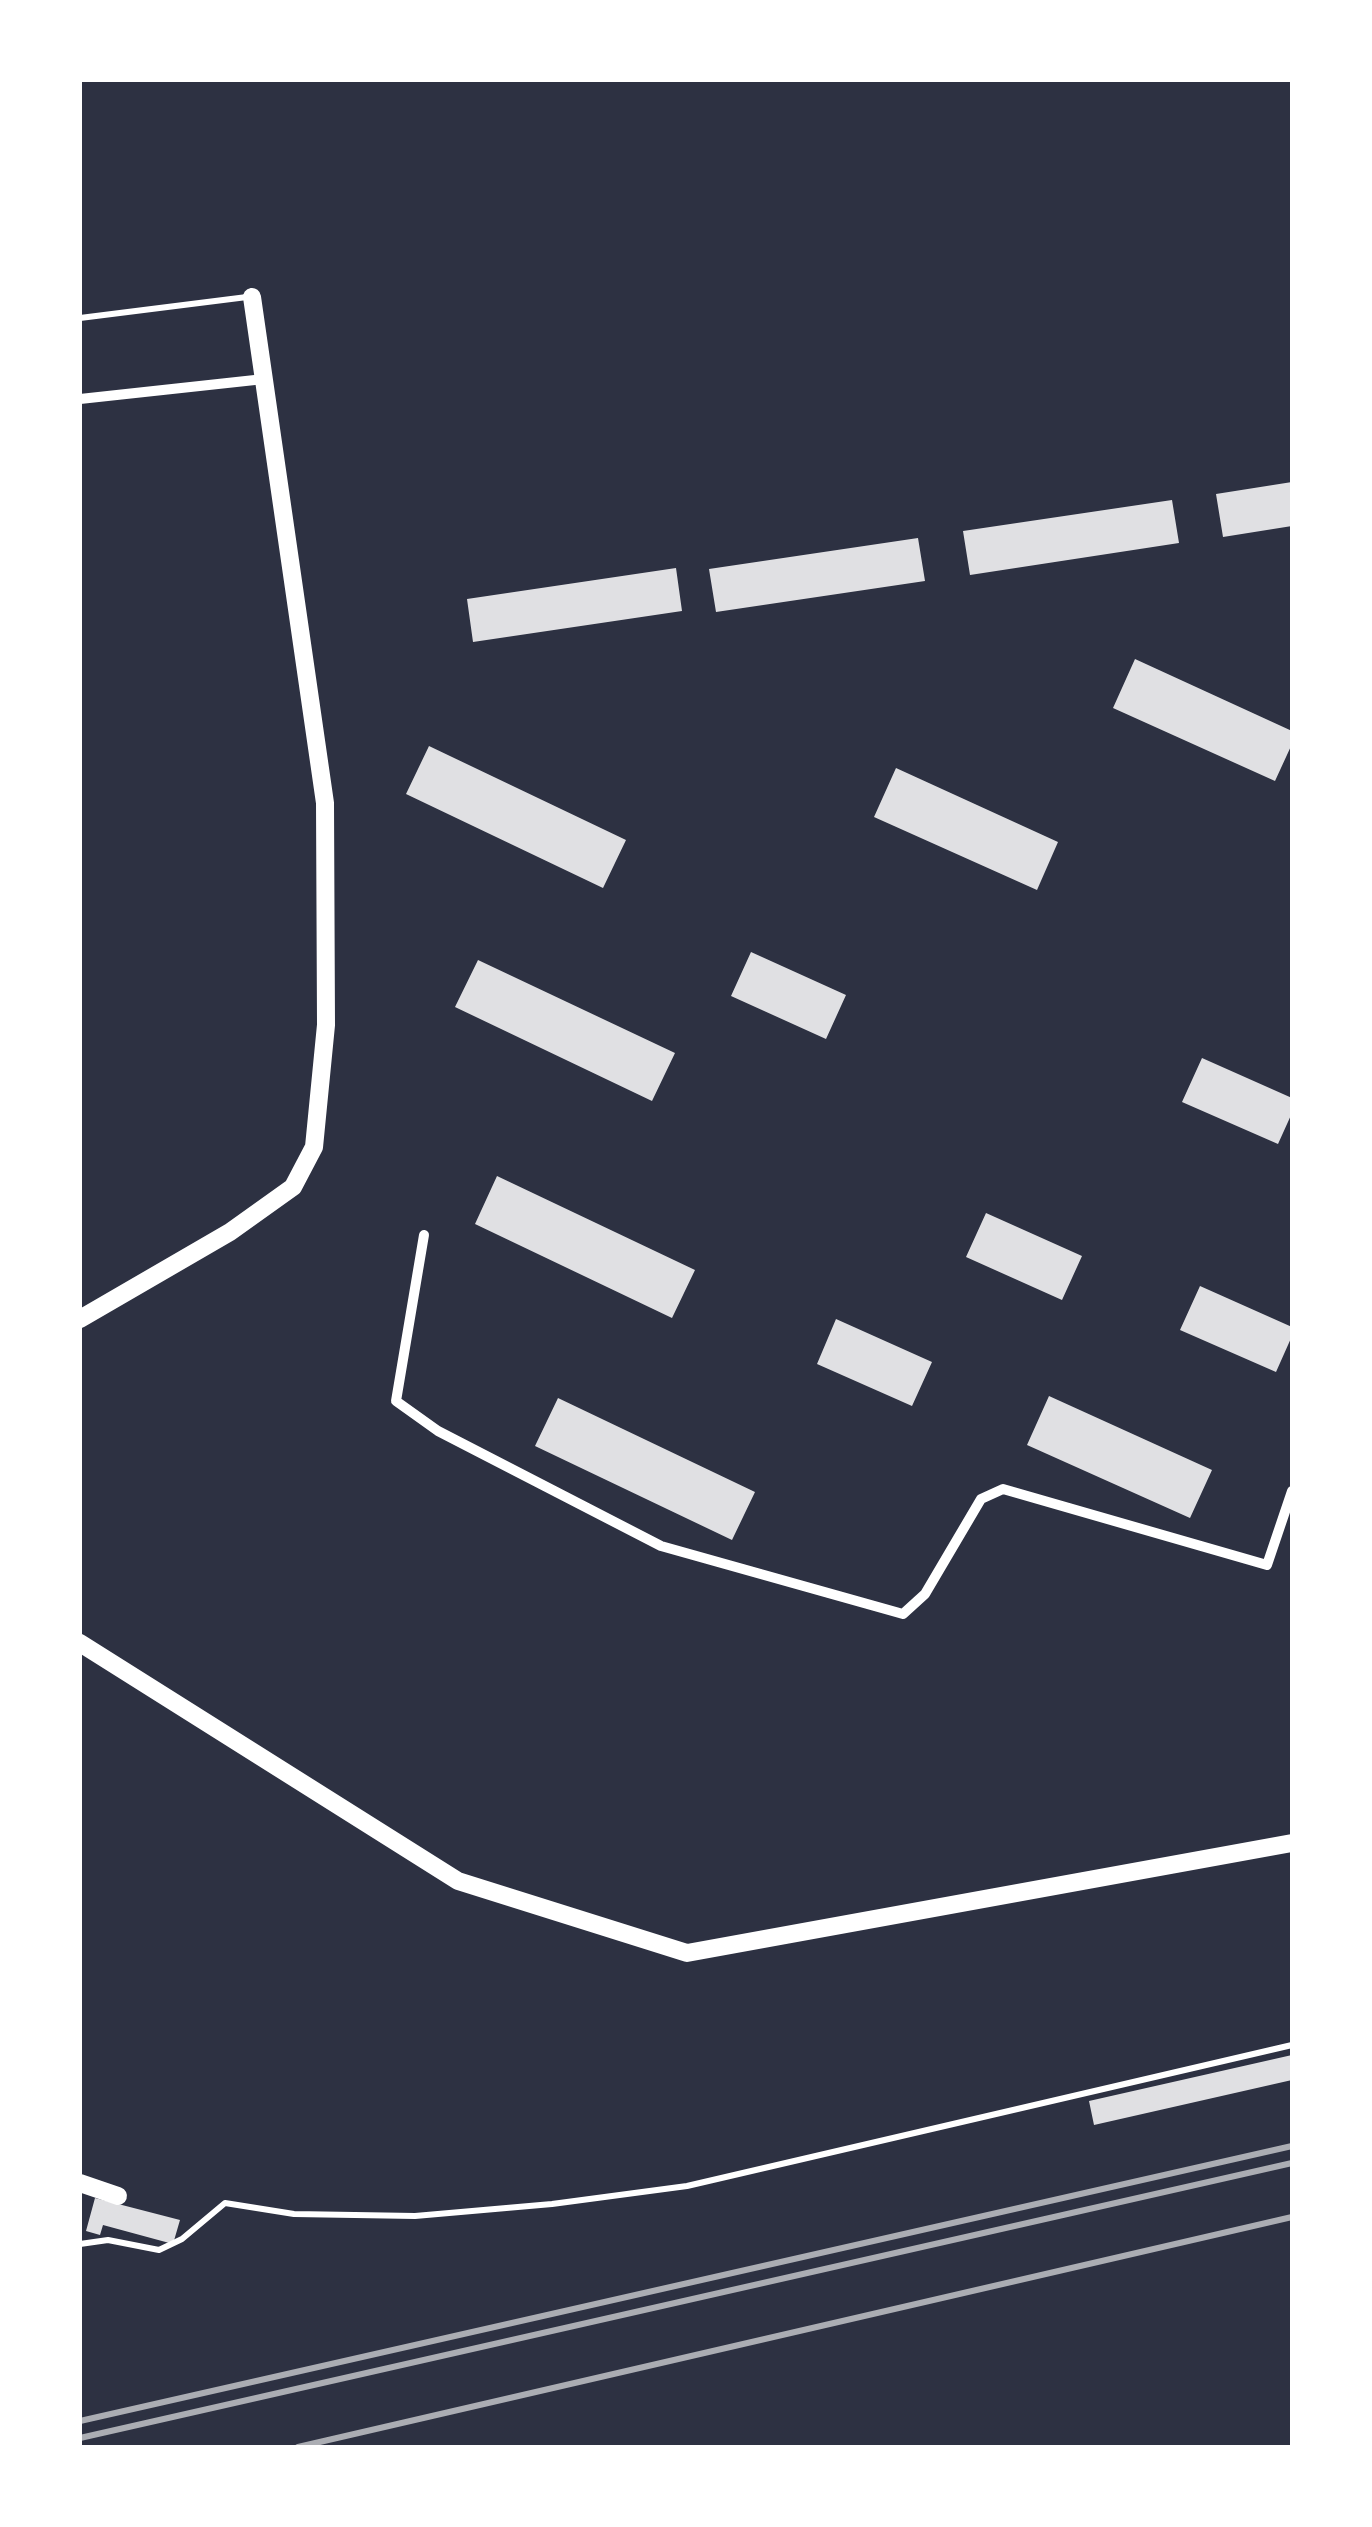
<!DOCTYPE html>
<html>
<head>
<meta charset="utf-8">
<style>
  body { margin:0 }
  #map { position:relative; width:1372px; height:2527px; overflow:hidden; background:#2d3142; font-family:"Work Sans",sans-serif }
  canvas { display:block }
  .frame { position:absolute; inset:0; border:82px solid #fff; pointer-events:none }
</style>
</head>
<body>
<div id="map">
<canvas width="1372" height="2527"></canvas>
<div class="frame"></div>
</div>
<script>
const context = document.querySelector('canvas').getContext('2d');
context.lineJoin = 'round';
function fillPath(path, color) {
  context.fillStyle = color;
  context.fill(path, 'evenodd');
}
function poly(rows) {
  const path = new Path2D();
  for (const r of rows) {
    path.moveTo(r[0], r[1]);
    for (let i = 2; i < r.length; i += 2) path.lineTo(r[i], r[i + 1]);
  }
  return path;
}
function stroke(path, color, width, dash) {
  context.strokeStyle = color;
  context.lineWidth = width;
  context.lineCap = dash ? 'butt' : 'round';
  context.setLineDash(dash || []);
  context.stroke(path);
}
fillPath(poly([
  [1292,482,1292,526,1223,537,1216,494],
  [1172,500,1179,543,970,575,963,531],
  [918,538,925,581,716,612,709,569],
  [676,568,682,611,473,642,467,599],
  [1135,659,1292,731,1292,744,1275,781,1113,708],
  [429,746,626,840,603,888,406,794],
  [896,768,1058,842,1037,890,874,817],
  [751,952,846,995,826,1039,731,996],
  [478,960,675,1053,652,1101,455,1007],
  [1202,1058,1292,1098,1292,1113,1278,1144,1182,1102],
  [497,1176,695,1270,672,1318,475,1224],
  [986,1213,1082,1256,1062,1300,966,1257],
  [1200,1286,1292,1327,1292,1336,1276,1372,1180,1330],
  [836,1319,932,1362,912,1406,817,1364],
  [1049,1396,1212,1470,1190,1518,1027,1445],
  [558,1398,755,1492,732,1540,535,1446],
  [1292,2055,1292,2080,1094,2125,1089,2101],
  [95,2198,180,2220,173,2244,103,2225,100,2235,86,2231]
]), '#e0e0e3');
stroke(poly([
  [80,318,247,297],
  [80,2244,108,2240,159,2250,182,2239,225,2203,294,2214,415,2216,552,2204,687,2186,1292,2045]
]), '#fff', 6);
stroke(poly([
  [80,399,264,379],
  [424,1235,396,1401,438,1431,661,1546,903,1614,925,1594,981,1499,1003,1489,1267,1565,1292,1491]
]), '#fff', 10);
stroke(poly([
  [80,1319,230,1232,293,1187,314,1147,326,1025,325,803,252,297],
  [80,1643,458,1881,687,1953,1292,1843],
  [80,2183,118,2196]
]), '#fff', 18);
stroke(poly([
  [80,2421,1292,2146],
  [80,2438,1292,2163],
  [298,2447,1292,2217]
]), '#abadb3', 6);
</script>
</body>
</html>
